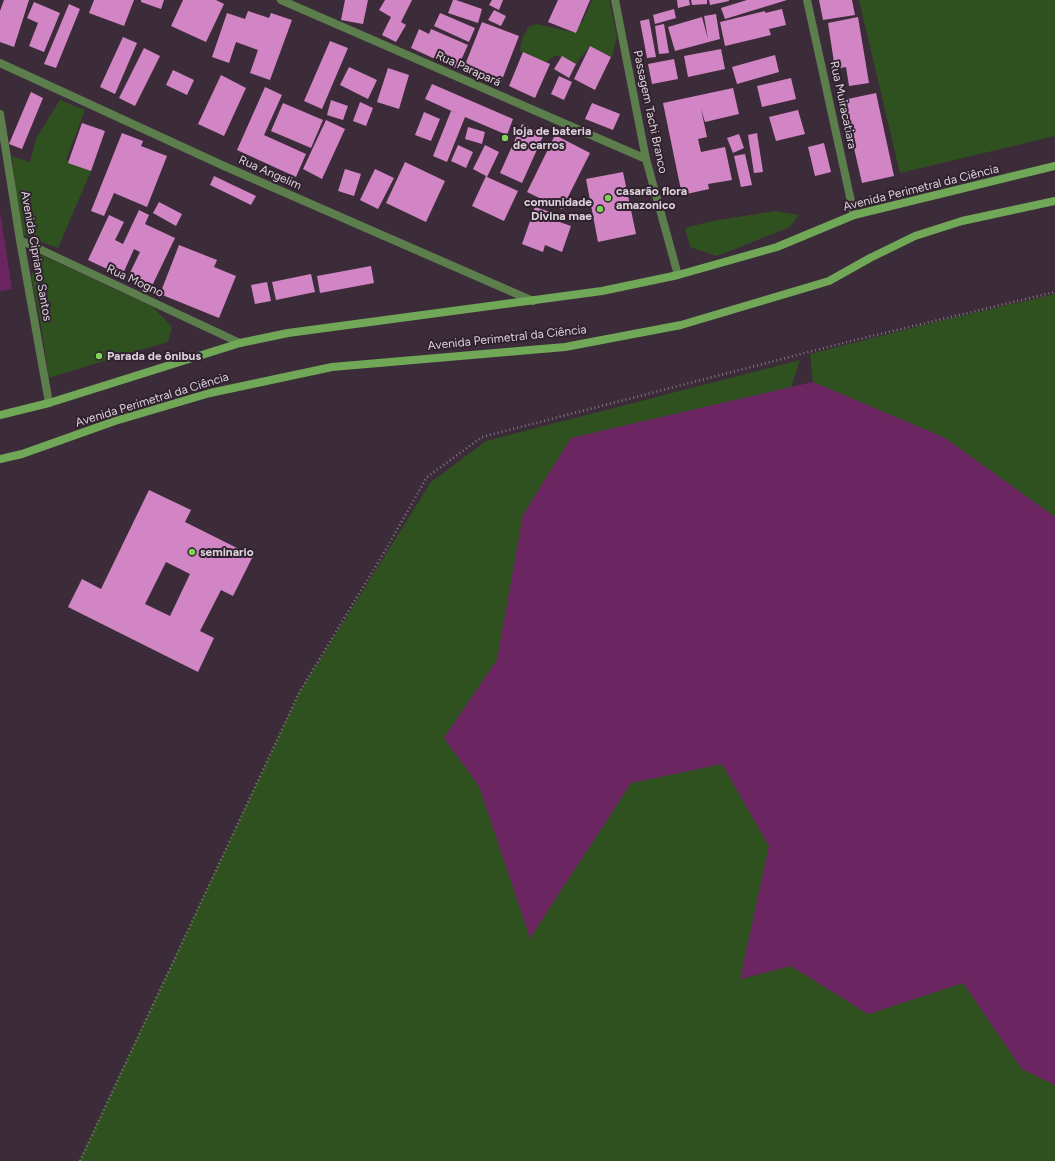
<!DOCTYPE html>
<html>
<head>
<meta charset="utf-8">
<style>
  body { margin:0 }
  canvas { display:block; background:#3c2c39 }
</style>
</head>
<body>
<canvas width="1055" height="1161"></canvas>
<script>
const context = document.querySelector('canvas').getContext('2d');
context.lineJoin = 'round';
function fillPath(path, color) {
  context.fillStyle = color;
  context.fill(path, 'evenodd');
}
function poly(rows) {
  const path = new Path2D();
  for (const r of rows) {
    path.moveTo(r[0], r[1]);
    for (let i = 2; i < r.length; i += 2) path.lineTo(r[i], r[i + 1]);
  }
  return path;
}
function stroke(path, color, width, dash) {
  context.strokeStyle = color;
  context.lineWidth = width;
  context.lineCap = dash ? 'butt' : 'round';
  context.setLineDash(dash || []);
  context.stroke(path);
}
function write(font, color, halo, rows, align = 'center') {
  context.font = font + ' Figtree,sans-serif';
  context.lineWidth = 4;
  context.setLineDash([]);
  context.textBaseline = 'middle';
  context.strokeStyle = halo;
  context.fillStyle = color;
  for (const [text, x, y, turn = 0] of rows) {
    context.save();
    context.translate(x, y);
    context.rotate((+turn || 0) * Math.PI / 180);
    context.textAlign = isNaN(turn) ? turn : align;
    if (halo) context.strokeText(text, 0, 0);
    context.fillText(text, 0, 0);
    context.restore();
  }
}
fillPath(poly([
  [592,0,609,0,617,36,612,57,590,46,576,64,556,55,545,63,520,51,522,39,528,27,536,24,572,32,574,21,582,23],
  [859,0,1055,0,1055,136,900,173],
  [60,100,85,110,66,160,91,171,58,248,23,235,16,192,12,156,30,162,36,139],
  [776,211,799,215,790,227,717,256,690,247,685,228,712,221],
  [41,255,153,307,172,327,168,342,136,351,49,378,40,319,31,276],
  [1055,294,1055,517,945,438,813,382,810,354,940,321],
  [800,360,791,387,571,438,523,515,497,660,444,738,479,786,530,938,631,783,722,764,769,846,741,979,791,966,868,1014,963,983,1022,1069,1055,1085,1055,1161,79,1161,300,691,431,482,486,441]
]), '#2f5120');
fillPath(poly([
  [0,212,12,289,0,291],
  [813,382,945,438,1055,517,1055,1085,1022,1069,963,983,868,1014,791,966,740,979,769,846,722,764,631,783,530,938,479,786,444,738,497,660,523,515,571,438]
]), '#6b2662');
fillPath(poly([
  [4,0,29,0,14,47,0,42,0,11],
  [94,0,134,0,124,26,89,13],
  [141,0,164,0,161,9,141,2],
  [183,0,216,0,224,4,206,42,171,26],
  [345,0,368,0,363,24,341,20],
  [385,0,412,0,401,22,406,25,396,42,382,35,391,17,379,10],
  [453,0,456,0,482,9,478,23,448,13],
  [492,0,503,0,499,10,489,5],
  [558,0,590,0,576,33,548,22],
  [677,0,689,0,690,5,678,8],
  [691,0,707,0,707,4,692,5],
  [709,0,729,0,729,1,710,5],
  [747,0,787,0,725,19,721,8],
  [819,0,852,0,855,15,823,20],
  [34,2,60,13,44,52,29,46,38,23,27,18],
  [69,4,80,9,56,68,44,64],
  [674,9,676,18,655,24,653,15],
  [782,9,786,25,769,29,771,35,725,46,720,22,765,11,765,13],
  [494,10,506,16,501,26,488,20],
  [248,11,269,18,271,13,292,20,270,80,250,73,258,50,236,42,229,63,212,57,227,13,245,19],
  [440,13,475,28,469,42,434,26],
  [716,14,720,39,675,51,668,27,702,17,708,39,704,16],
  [858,17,869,83,849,86,846,67,835,69,828,23],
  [649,19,656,57,647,58,640,21],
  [482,22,519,36,500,85,463,70],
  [664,24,669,53,659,54,655,26],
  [419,29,429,34,431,29,468,45,457,69,411,48],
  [123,37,137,43,115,94,100,87],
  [330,41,348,48,322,109,304,101],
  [590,46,611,57,595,90,574,79],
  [144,48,160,56,135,106,119,98],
  [721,49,725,69,688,77,684,56],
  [523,52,550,64,535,98,509,86],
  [775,55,779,72,737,84,732,67],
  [562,56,576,64,569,78,554,69],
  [674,59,678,79,652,84,648,64],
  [349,67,377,80,368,99,340,85],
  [388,68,409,75,399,109,377,102],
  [173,70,194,80,187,95,166,85],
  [221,75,246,88,224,136,198,124],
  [559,76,572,82,564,100,551,94],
  [791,78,796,99,762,107,757,86],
  [432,84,513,119,507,135,465,117,447,162,433,156,451,111,456,113,425,99],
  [265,87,282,95,264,135,306,154,296,177,237,150],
  [733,88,739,114,705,122,701,109,707,137,698,139,701,152,725,147,732,180,708,184,709,189,682,195,663,103],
  [31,92,43,98,22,149,9,144],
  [876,93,894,176,862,183,843,100],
  [331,100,348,106,343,120,327,115],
  [360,102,373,108,366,126,353,121],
  [283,103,323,120,311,148,271,131],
  [592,103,620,114,613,130,585,119],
  [798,110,805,134,776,141,769,117],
  [424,112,440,119,431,141,415,135],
  [326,120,345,129,322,179,303,169],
  [82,123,105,131,91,171,68,163],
  [522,124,544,134,522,183,500,173],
  [468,127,485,132,482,144,465,139],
  [122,133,143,141,141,146,167,156,147,207,114,193,104,216,91,211],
  [757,133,763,172,754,173,748,135],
  [739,134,744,148,733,153,727,138],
  [555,135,590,153,562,209,527,192],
  [824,143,831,172,815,176,808,147],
  [458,145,473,152,466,168,451,161],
  [485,145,499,152,487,177,518,191,504,221,472,206,486,176,473,169],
  [745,154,752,185,741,187,734,156],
  [405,162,445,181,426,222,386,203],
  [345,169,361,174,354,196,338,191],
  [375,169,394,178,378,209,360,200],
  [623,172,636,234,598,242,586,179],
  [214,176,256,196,251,205,210,185],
  [159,202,182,214,176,226,153,213],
  [535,207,556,214,554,220,571,226,562,252,545,245,543,252,522,244],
  [139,210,149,215,145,224,175,238,150,290,127,279,140,252,134,249,122,276,88,260,109,215,124,222,115,240,123,244],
  [179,245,217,260,214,267,236,276,219,318,160,294],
  [371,266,374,283,320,293,317,276],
  [311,274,315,292,276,300,272,282],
  [267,282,271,301,255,304,251,285],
  [149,490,191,510,185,522,253,556,233,596,221,590,200,631,214,638,198,672,68,607,82,579,101,589],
  [166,562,190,574,170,616,145,604]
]), '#d285c4');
stroke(poly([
  [80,1161,300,691,385,551,427,477,482,437,855,340,1055,292]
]), '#827580', 2.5, [1, 3]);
stroke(poly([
  [281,0,646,159],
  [615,0,646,159,678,275],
  [807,0,854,215],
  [0,63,224,166,533,301],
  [20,240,240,343]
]), '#5b7e4c', 8);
stroke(poly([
  [0,114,20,240,49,403]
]), '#5b7e4c', 8);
stroke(poly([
  [0,415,49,403,240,343,288,333,602,291,678,275,777,247,854,215,1055,166],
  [0,459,22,454,115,421,210,393,332,367,565,347,681,325,829,281,870,258,915,236,962,221,1055,201]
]), '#70a858', 8);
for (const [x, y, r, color] of [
  [505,138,4,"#7dd154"],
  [608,198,4,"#7dd154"],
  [600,209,4,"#7dd154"],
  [99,356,4,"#7dd154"],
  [192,552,4,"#7dd154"]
]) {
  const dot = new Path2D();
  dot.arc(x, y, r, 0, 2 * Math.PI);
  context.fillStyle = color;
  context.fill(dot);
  stroke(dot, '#31222f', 1.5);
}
write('12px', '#ddd3db', '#31222f', [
  ["Rua Parapará",468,69,24],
  ["Rua Muiracatiara",843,105,78],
  ["Passagem Tachi Branco",650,112,78],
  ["Rua Angelim",270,173,24],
  ["Avenida Perimetral da Ciência",921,188,-14],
  ["Avenida Cipriano Santos",36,256,80],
  ["Rua Mogno",135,281,25],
  ["Avenida Perimetral da Ciência",507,338,-6],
  ["Avenida Perimetral da Ciência",152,400,-17]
]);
write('bold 12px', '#ddd3db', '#31222f', [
  ["loja de bateria",513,131],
  ["de carros",513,145],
  ["casarão flora",616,191],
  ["amazonico",616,205],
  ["comunidade",592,202,"right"],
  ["Divina mae",592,216,"right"],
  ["Parada de ônibus",107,356],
  ["seminario",200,552]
], 'left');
</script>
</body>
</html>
